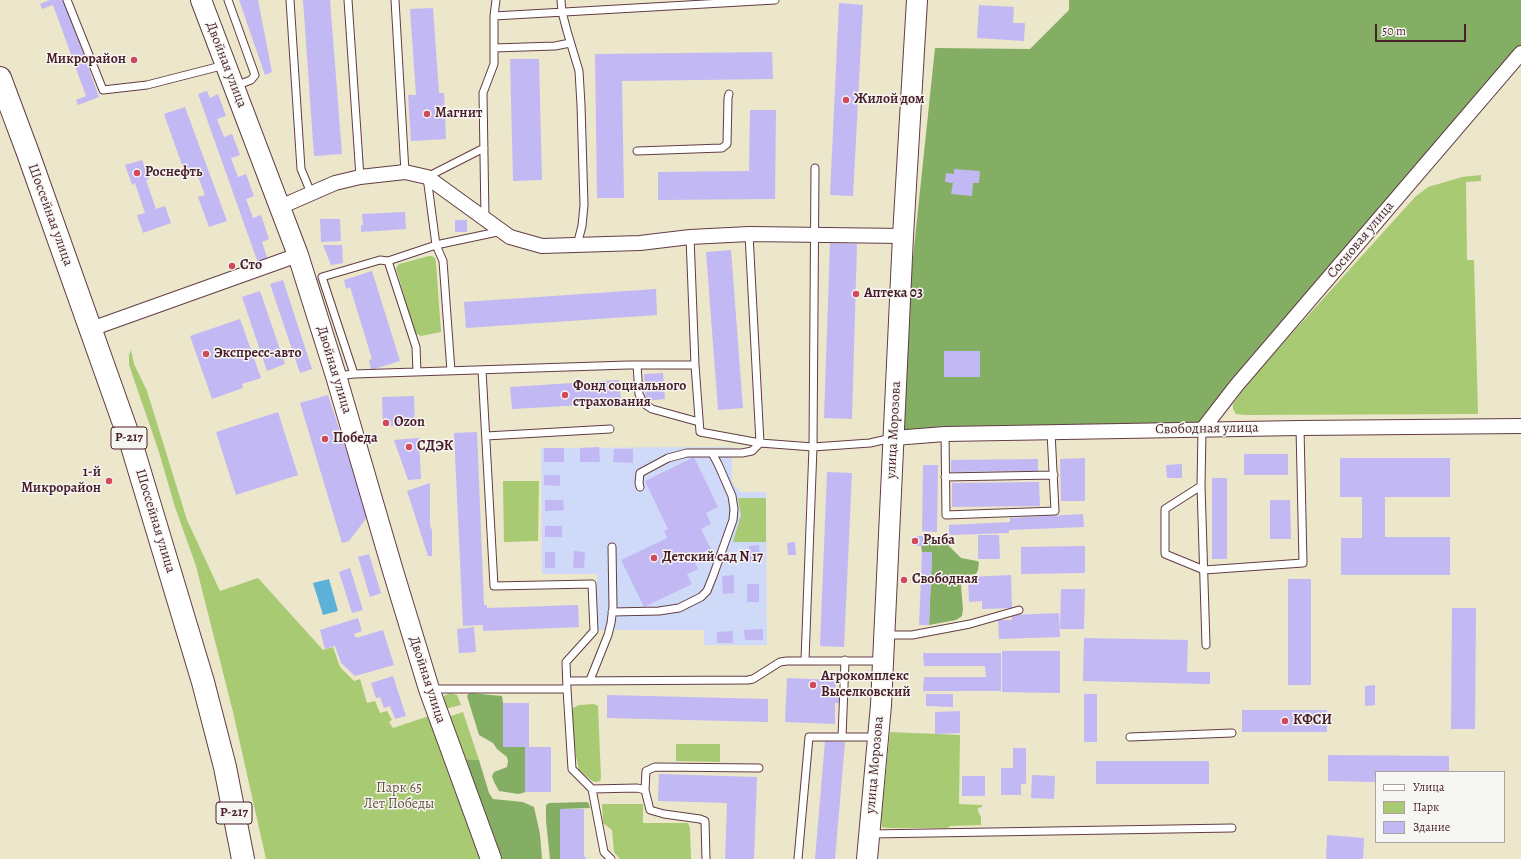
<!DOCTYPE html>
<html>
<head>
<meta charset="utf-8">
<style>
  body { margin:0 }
  #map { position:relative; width:1521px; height:859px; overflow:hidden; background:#ece6cb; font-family:Alegreya,serif }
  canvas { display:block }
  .legend { position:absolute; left:1375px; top:771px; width:130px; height:72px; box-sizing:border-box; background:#f6f6f2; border:1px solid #b1a0a2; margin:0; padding:5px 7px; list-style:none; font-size:12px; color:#4a1f2b }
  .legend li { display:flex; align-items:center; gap:8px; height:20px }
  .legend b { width:20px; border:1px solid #b1a0a2 }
  .scale { position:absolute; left:1375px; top:24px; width:91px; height:18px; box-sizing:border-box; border:2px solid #4a1f2b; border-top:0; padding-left:5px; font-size:12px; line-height:14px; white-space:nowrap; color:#4a1f2b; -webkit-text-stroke:3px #f6f6f2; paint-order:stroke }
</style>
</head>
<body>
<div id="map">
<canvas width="1521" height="859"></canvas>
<ul class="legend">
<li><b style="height:5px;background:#fff"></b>Улица</li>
<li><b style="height:11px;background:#a7ca73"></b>Парк</li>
<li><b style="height:11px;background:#c2b8f4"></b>Здание</li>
</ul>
<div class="scale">50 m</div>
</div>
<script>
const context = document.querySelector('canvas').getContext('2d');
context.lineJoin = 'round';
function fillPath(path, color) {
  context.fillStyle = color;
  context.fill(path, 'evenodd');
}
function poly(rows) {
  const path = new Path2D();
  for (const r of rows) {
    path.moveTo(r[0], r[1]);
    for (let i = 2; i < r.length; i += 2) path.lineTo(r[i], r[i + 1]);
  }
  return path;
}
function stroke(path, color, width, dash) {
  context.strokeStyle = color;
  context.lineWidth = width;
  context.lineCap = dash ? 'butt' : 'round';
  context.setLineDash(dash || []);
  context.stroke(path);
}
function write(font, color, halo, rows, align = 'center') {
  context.font = font + ' Alegreya,serif';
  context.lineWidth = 3;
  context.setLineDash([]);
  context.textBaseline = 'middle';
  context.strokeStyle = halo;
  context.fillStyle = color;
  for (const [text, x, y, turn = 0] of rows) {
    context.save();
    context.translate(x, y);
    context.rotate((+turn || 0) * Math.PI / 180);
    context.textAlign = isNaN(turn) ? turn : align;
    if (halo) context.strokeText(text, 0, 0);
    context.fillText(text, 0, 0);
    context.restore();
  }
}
fillPath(poly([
  [732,447,732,483,741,492,766,492,767,645,704,645,704,630,598,630,597,574,542,574,541,448]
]), '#cfdaf9');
fillPath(poly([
  [1481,175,1481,181,1466,182,1467,260,1474,260,1478,414,1244,415,1236,414,1233,409,1233,404,1248,382,1415,197,1428,187,1462,177],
  [429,256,432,256,435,258,436,263,441,332,421,336,415,333,396,268,399,264],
  [131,350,134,364,147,391,187,520,220,591,258,578,323,650,333,647,340,667,354,681,360,679,367,703,375,701,380,713,387,711,392,720,389,722,393,728,432,715,481,859,266,859,233,712,196,566,175,507,159,452,129,365,129,355],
  [503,481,539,481,538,541,504,542],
  [738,498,766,498,766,542,733,542,741,515],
  [450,693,457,695,461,705,445,709,443,700,444,696],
  [594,704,598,706,601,778,600,781,596,782,592,781,579,770,573,742,573,708,579,705],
  [463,712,479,760,462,759,448,717],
  [890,732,960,735,959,804,982,805,982,807,978,808,978,811,981,817,981,825,950,826,947,828,888,828,882,827,881,821],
  [676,744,720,744,720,762,676,761],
  [602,804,643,804,643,823,688,823,690,828,691,859,620,859,614,852,612,830,603,823]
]), '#a7ca73');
fillPath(poly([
  [1069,0,1521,0,1521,51,1202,430,894,438,935,48,1030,49,1069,10],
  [924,539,938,539,944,541,961,558,977,561,979,562,978,570,976,574,966,575,962,577,961,586,963,609,962,616,956,620,929,625,932,553,922,552,921,546,924,546],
  [469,693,502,696,503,703,503,747,525,747,525,792,523,793,518,794,499,791,494,782,492,776,494,772,507,767,508,761,507,757,497,749,493,743,479,735,467,696],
  [462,759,479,760,489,793,493,799,523,802,534,807,540,834,542,859,497,859],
  [587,802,589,804,590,808,560,809,560,859,550,859,546,821,546,805,549,803]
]), '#85ae65');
fillPath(poly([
  [329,579,338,611,323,615,313,583]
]), '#5cb1d8');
fillPath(poly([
  [50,0,64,0,99,97,78,105,76,100,86,96,53,5,42,9,40,4],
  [239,0,258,0,272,72,265,75],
  [303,0,330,0,342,154,314,156],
  [839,3,863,5,853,196,830,195],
  [979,5,1014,7,1013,23,1025,23,1024,41,977,38],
  [433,8,439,93,444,93,446,139,411,141,408,95,416,95,410,9],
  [772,52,773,79,622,81,624,198,597,198,595,54],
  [510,59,539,59,542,180,513,181],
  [207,91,210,98,218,94,226,116,217,119,224,137,232,134,240,155,231,158,238,177,246,174,254,196,246,199,253,218,261,215,269,239,262,242,268,260,258,263,198,94],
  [185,107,227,221,209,227,198,197,205,195,197,174,190,176,185,164,182,165,164,114],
  [750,110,776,110,775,199,658,200,658,172,749,171],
  [142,160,149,179,146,180,156,209,165,206,171,223,143,233,137,215,145,213,135,183,132,185,125,165],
  [954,169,980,171,979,183,973,183,972,196,951,194,953,183,945,182,946,173,954,174],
  [405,212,406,229,361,232,361,225,363,225,362,214],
  [320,219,340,219,341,241,321,242],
  [455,220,467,220,467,232,455,232],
  [830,243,857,244,852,419,824,418],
  [323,245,342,245,343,263,331,265],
  [731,250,743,408,718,410,706,252],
  [372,271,400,361,371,370,369,360,372,359,350,287,346,289,344,280],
  [283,280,312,369,300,373,270,284],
  [656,289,657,315,466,328,464,302],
  [260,291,285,364,267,371,242,297],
  [240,319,261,378,242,384,243,388,212,399,190,336],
  [944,351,980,351,980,377,944,377],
  [663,373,665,399,646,401,644,374],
  [619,380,621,403,512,409,510,387],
  [328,395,368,516,349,541,342,543,300,403],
  [414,396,415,425,383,426,382,397],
  [278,412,298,475,236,495,216,432],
  [477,432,484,605,487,605,487,608,578,605,579,627,483,631,483,625,463,626,454,433],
  [419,438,421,479,408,480,394,440],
  [599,447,600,462,580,462,580,448],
  [544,448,564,448,564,462,544,462],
  [614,449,633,449,633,463,613,462],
  [1244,454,1288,454,1288,475,1244,475],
  [694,457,718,507,706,513,711,524,701,529,711,549,693,558,698,569,687,574,692,584,644,607,621,560,667,538,664,531,668,529,645,481],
  [1085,458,1085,501,1061,501,1060,459],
  [1340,458,1450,458,1450,497,1385,497,1385,537,1450,537,1450,575,1341,575,1341,538,1362,538,1362,497,1340,497],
  [1038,459,1038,471,951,472,951,460],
  [1182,464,1182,478,1167,478,1166,465],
  [923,465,938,465,937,532,922,531],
  [827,472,852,473,844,647,820,646],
  [544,475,560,475,560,486,544,485],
  [1212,478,1227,478,1227,559,1212,559],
  [1039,482,1040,506,952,507,952,483],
  [430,483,430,526,432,530,432,556,428,556,407,491],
  [545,500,563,500,564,510,545,511],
  [1270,500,1290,500,1291,539,1270,539],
  [1083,514,1084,527,1009,530,1009,533,949,535,949,525,1010,522,1010,518],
  [545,526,562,526,562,537,545,537],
  [978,535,999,535,1000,559,978,559],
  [915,536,924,536,924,546,915,546],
  [795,542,796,555,788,555,787,543],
  [759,545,760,562,749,562,749,546],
  [1085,546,1085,573,1021,574,1021,547],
  [574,551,585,552,584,568,573,568],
  [545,552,555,552,555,568,545,568],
  [922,552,932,552,929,625,919,625],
  [369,554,381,593,370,597,358,557],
  [350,568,363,610,352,613,339,572],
  [734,575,734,593,723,594,722,576],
  [1011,575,1012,608,982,609,982,601,969,602,968,577],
  [1288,579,1311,579,1311,685,1288,685],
  [747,584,759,584,759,602,747,602],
  [1061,589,1085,589,1084,629,1060,629],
  [1452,608,1476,608,1475,729,1451,729],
  [1059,613,1060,637,999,639,998,620,1012,620,1012,615],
  [358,618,362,631,354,634,356,638,383,630,394,665,355,676,341,663,335,646,325,649,320,630],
  [474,627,476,652,459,653,457,629],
  [763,629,763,640,745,640,744,630],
  [733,631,733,643,717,643,717,632],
  [1084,638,1188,640,1187,672,1210,672,1210,684,1083,681],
  [1002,651,1060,651,1060,693,1002,692],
  [923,653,1001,653,1001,691,923,691,924,677,986,677,985,666,924,666],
  [393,676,406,716,395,719,390,706,384,708,380,697,376,698,371,683],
  [787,678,836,680,835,695,840,695,840,703,835,703,835,724,785,722],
  [1375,685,1375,705,1365,706,1365,686],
  [926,694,953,694,953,707,926,706],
  [1084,694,1097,694,1097,742,1084,742],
  [607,695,768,699,768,722,607,718],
  [503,703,529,703,529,747,551,747,551,792,525,792,525,747,503,747],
  [1242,710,1327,710,1327,732,1242,732],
  [960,711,960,733,935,734,935,712],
  [825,741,845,742,835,859,815,859],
  [1013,748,1026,748,1026,784,1021,784,1021,795,1001,795,1001,768,1013,768],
  [1328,755,1449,756,1449,772,1376,772,1376,782,1328,781],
  [1096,761,1209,761,1209,784,1096,784],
  [659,774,757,777,754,859,725,859,727,803,658,801],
  [1032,775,1055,776,1054,799,1031,798],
  [962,776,985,776,985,796,962,796],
  [560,809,584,809,584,856,587,859,560,859],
  [1327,835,1364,838,1363,859,1326,859]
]), '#c2b8f4');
const lane = poly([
  [67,0,103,90,147,85,225,65],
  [228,0,255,75,251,80,235,86],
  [290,0,301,169,311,193],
  [348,0,360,177],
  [395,0,405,172],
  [561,0,562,12,567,31,579,71,581,105,584,205,582,226,577,245],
  [494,16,775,0],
  [494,48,555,46,570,43],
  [637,151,722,148,727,144,728,98,729,94],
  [485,219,483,93,494,64,494,16,496,0],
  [690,237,695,365,700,432,760,443,813,447,870,443,892,438],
  [388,261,416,347,417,372],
  [637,365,639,394,642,400,646,405,652,409,699,422],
  [451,371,443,261,436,245,427,177,484,148],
  [354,374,322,277,380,260,388,261,436,245,502,231],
  [337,376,354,374,628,365,695,365],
  [1202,430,1201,486,1206,645],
  [945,434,946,515,1055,511,1051,432],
  [486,436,610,429],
  [945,477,1054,475],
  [1201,486,1165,509,1165,554,1204,570,1303,563,1300,428],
  [640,487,639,483,640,473,668,458,687,453,712,453],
  [612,612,659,611,679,608,701,597,707,591,713,576,733,520,734,509,732,496,718,464,712,453,742,453,752,451,760,443,749,234],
  [886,635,912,635,970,624,1019,610],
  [805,660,813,447,815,168],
  [590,680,608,635,611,623,613,607,612,547],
  [567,681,748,680,753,679,780,662,787,661,882,661],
  [431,689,567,689,566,662,594,631,592,584,494,586,482,370],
  [567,689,572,769,592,789,604,852,611,859],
  [842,737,845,660],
  [1130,737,1232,733],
  [592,789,637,788,645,790,650,810,664,814,700,819,705,821,706,859],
  [645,790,646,771,655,767,759,768],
  [871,834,1232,828],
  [798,859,809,737,878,737]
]);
const street = poly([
  [280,207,335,183,360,177,405,172,427,177,510,237,542,246,640,243,690,237,749,234,903,236],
  [91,329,298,255],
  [1202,430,1236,386,1521,53],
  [894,438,945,434,1300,428,1521,426]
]);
const secondary = poly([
  [201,0,298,255,336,376,393,571,429,689,491,859],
  [867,859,881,705,903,236,917,0]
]);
const highway = poly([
  [0,78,28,153,132,446,203,682,225,767,243,859]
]);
stroke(lane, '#623d43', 9);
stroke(street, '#623d43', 16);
stroke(secondary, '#623d43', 22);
stroke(highway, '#623d43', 24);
stroke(lane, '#fff', 7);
stroke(street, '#fff', 14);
stroke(secondary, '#fff', 20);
stroke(highway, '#fff', 22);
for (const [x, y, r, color] of [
  [134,60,4,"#d1495b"],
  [846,100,4,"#d1495b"],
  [427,114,4,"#d1495b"],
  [137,173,4,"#d1495b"],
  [232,266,4,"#d1495b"],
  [856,294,4,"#d1495b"],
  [206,354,4,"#d1495b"],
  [565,395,4,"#d1495b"],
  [386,423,4,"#d1495b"],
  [325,439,4,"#d1495b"],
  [409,447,4,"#d1495b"],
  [109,481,4,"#d1495b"],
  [915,541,4,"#d1495b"],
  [654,558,4,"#d1495b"],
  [904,580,4,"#d1495b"],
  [813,685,4,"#d1495b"],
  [1285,721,4,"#d1495b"]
]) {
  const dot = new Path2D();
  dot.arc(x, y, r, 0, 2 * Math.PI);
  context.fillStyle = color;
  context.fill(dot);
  stroke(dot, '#f6f6f2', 1.5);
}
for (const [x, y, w] of [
  [129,438,36],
  [234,813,36]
]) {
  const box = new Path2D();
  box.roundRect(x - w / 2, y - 11, w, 22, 3);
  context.fillStyle = '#f6f6f2';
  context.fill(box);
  stroke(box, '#4a1f2b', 1);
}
write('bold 13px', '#4a1f2b', null, [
  ["Р-217",129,438],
  ["Р-217",234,813]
]);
write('bold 14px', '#4a1f2b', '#f6f6f2', [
  ["Микрорайон",126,60,"right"],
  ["Жилой дом",854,100],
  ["Магнит",435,114],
  ["Роснефть",145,173],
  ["Сто",240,266],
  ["Аптека 03",864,294],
  ["Экспресс-авто",214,354],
  ["Фонд социального",573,387],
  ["страхования",573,403],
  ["Ozon",394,423],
  ["Победа",333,439],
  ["СДЭК",417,447],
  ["1-й",101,473,"right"],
  ["Микрорайон",101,489,"right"],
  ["Рыба",923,541],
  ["Детский сад N 17",662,558],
  ["Свободная",912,580],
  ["Агрокомплекс",821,677],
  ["Выселковский",821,693],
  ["КФСИ",1293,721]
], 'left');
write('14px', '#4a1f2b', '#f6f6f2', [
  ["Двойная улица",226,65,69],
  ["Шоссейная улица",50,215,70],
  ["Сосновая улица",1361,240,-50],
  ["Двойная улица",334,370,73],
  ["Свободная улица",1207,429,-1],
  ["улица Морозова",894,430,-87],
  ["Шоссейная улица",155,521,73],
  ["Двойная улица",427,680,72],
  ["улица Морозова",875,765,-85]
]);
write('14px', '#665241', '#f6f6f2', [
  ["Парк 65",399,789],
  ["Лет Победы",399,805]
]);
</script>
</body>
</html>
